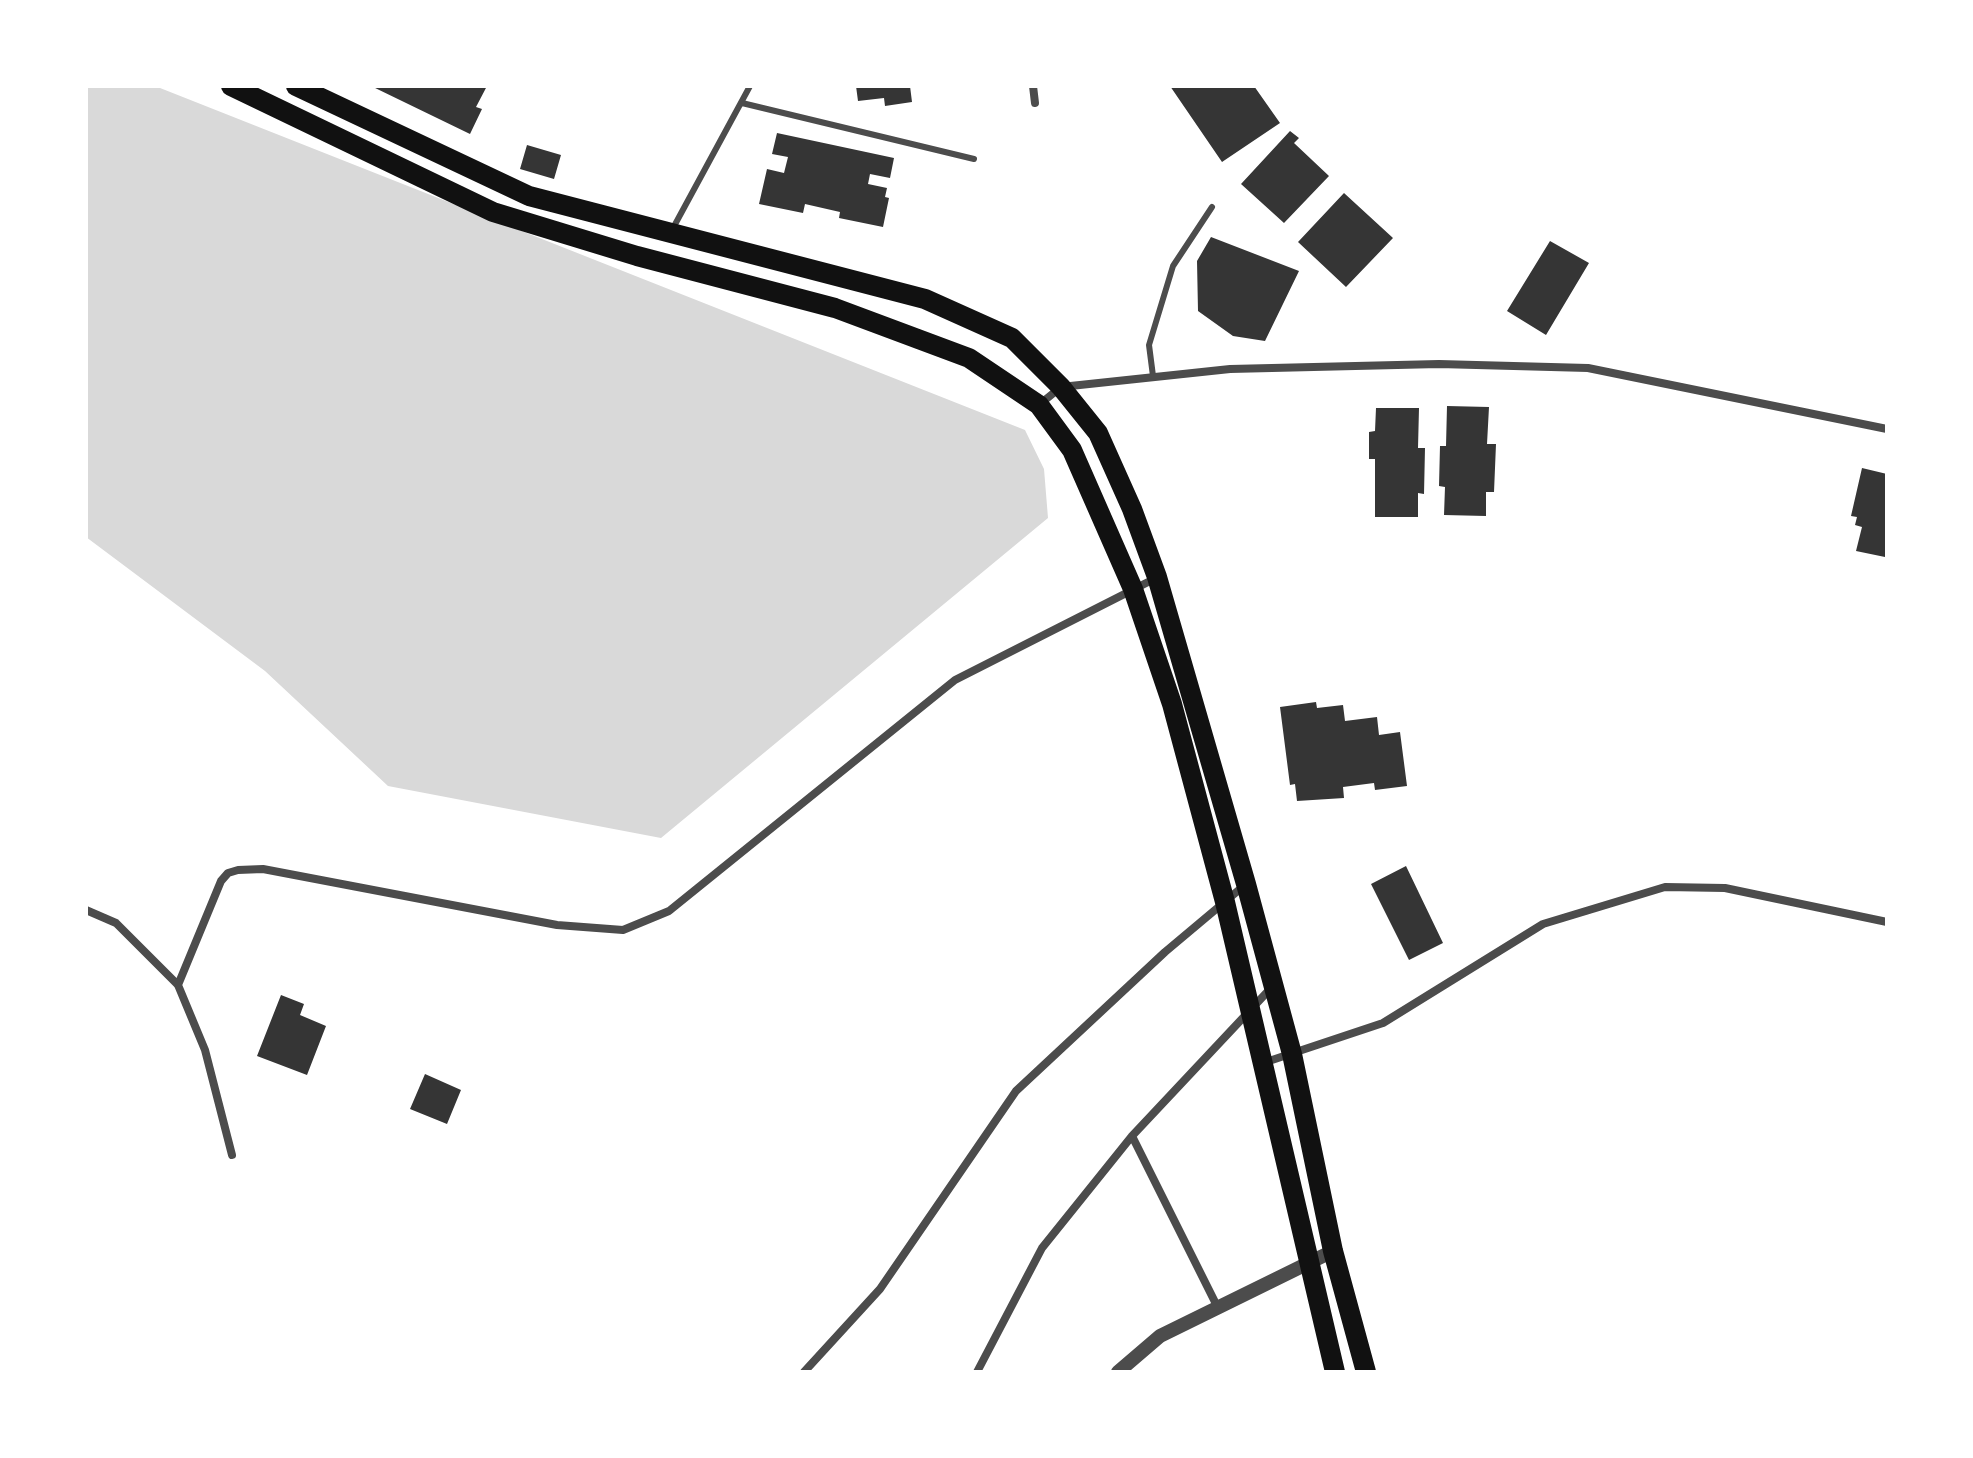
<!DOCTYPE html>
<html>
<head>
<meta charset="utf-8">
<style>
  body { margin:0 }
  #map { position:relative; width:1973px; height:1458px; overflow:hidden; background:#fff; font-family:"Titillium Web",sans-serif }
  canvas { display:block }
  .frame { position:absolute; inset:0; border:88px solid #fff; pointer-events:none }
</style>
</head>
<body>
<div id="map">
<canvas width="1973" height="1458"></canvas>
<div class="frame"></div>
</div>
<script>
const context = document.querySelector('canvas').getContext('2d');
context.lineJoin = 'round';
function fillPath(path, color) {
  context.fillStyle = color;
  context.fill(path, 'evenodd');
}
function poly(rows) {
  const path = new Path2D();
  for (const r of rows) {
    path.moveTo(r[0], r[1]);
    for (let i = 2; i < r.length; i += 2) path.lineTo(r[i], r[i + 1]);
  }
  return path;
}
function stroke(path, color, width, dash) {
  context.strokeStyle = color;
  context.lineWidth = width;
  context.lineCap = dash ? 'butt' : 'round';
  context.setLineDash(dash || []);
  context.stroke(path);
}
fillPath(poly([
  [86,86,155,86,1025,430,1044,469,1048,518,661,838,388,786,265,671,86,537]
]), '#d9d9d9');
fillPath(poly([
  [371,86,487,86,476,107,482,109,470,134],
  [856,86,910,86,912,102,885,106,884,98,858,101],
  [1170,86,1254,86,1280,123,1222,162],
  [1290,131,1299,138,1294,143,1329,176,1284,223,1241,184],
  [777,133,894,158,890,178,870,174,868,184,887,188,885,197,889,198,883,227,839,218,840,212,805,204,803,213,759,204,767,169,784,173,788,157,772,154],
  [527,145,561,155,554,179,520,169],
  [1344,193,1393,238,1346,287,1298,242],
  [1211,237,1299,271,1265,341,1233,336,1198,311,1197,261],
  [1550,241,1589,263,1546,335,1507,311],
  [1447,406,1489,407,1487,444,1496,444,1494,492,1486,492,1486,516,1444,515,1445,487,1439,486,1440,446,1446,446],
  [1376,408,1419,408,1418,448,1425,448,1424,494,1418,493,1418,517,1375,517,1375,459,1369,459,1369,432,1375,431],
  [1862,468,1887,474,1885,557,1856,551,1862,527,1855,525,1857,517,1851,516],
  [1316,702,1317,708,1343,705,1345,721,1377,717,1379,735,1400,732,1407,786,1375,790,1374,783,1343,787,1344,798,1297,801,1295,784,1290,785,1280,707],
  [1406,866,1443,943,1409,960,1371,884],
  [281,995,304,1004,300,1015,326,1026,307,1075,257,1056],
  [425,1074,461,1090,447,1124,410,1109]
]), '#353535');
stroke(poly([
  [742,103,974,159],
  [672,230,750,86],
  [1153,376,1149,345,1173,266,1212,207]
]), '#4c4c4c', 6);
stroke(poly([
  [1033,86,1035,103],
  [1040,404,1061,387,1230,369,1439,364,1588,368,1887,429],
  [86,910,116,923,178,985,205,1050,232,1155],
  [178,985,221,881,228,873,238,870,263,869,557,925,623,930,669,911,955,680,1156,578],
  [1263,1063,1383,1023,1543,924,1665,887,1725,888,1887,922],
  [1132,1136,1217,1306],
  [804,1372,880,1289,1016,1091,1165,952,1246,884],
  [977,1372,1042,1248,1132,1136,1271,988]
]), '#4c4c4c', 8);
stroke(poly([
  [1118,1372,1160,1336,1333,1251]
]), '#4c4c4c', 14);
stroke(poly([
  [231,86,493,212,637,256,835,308,969,358,1039,405,1072,450,1133,589,1172,704,1225,902,1335,1372],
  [296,86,529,196,925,299,1012,338,1061,387,1098,433,1132,509,1157,577,1246,884,1292,1054,1333,1251,1366,1372]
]), '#111', 20);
</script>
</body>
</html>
